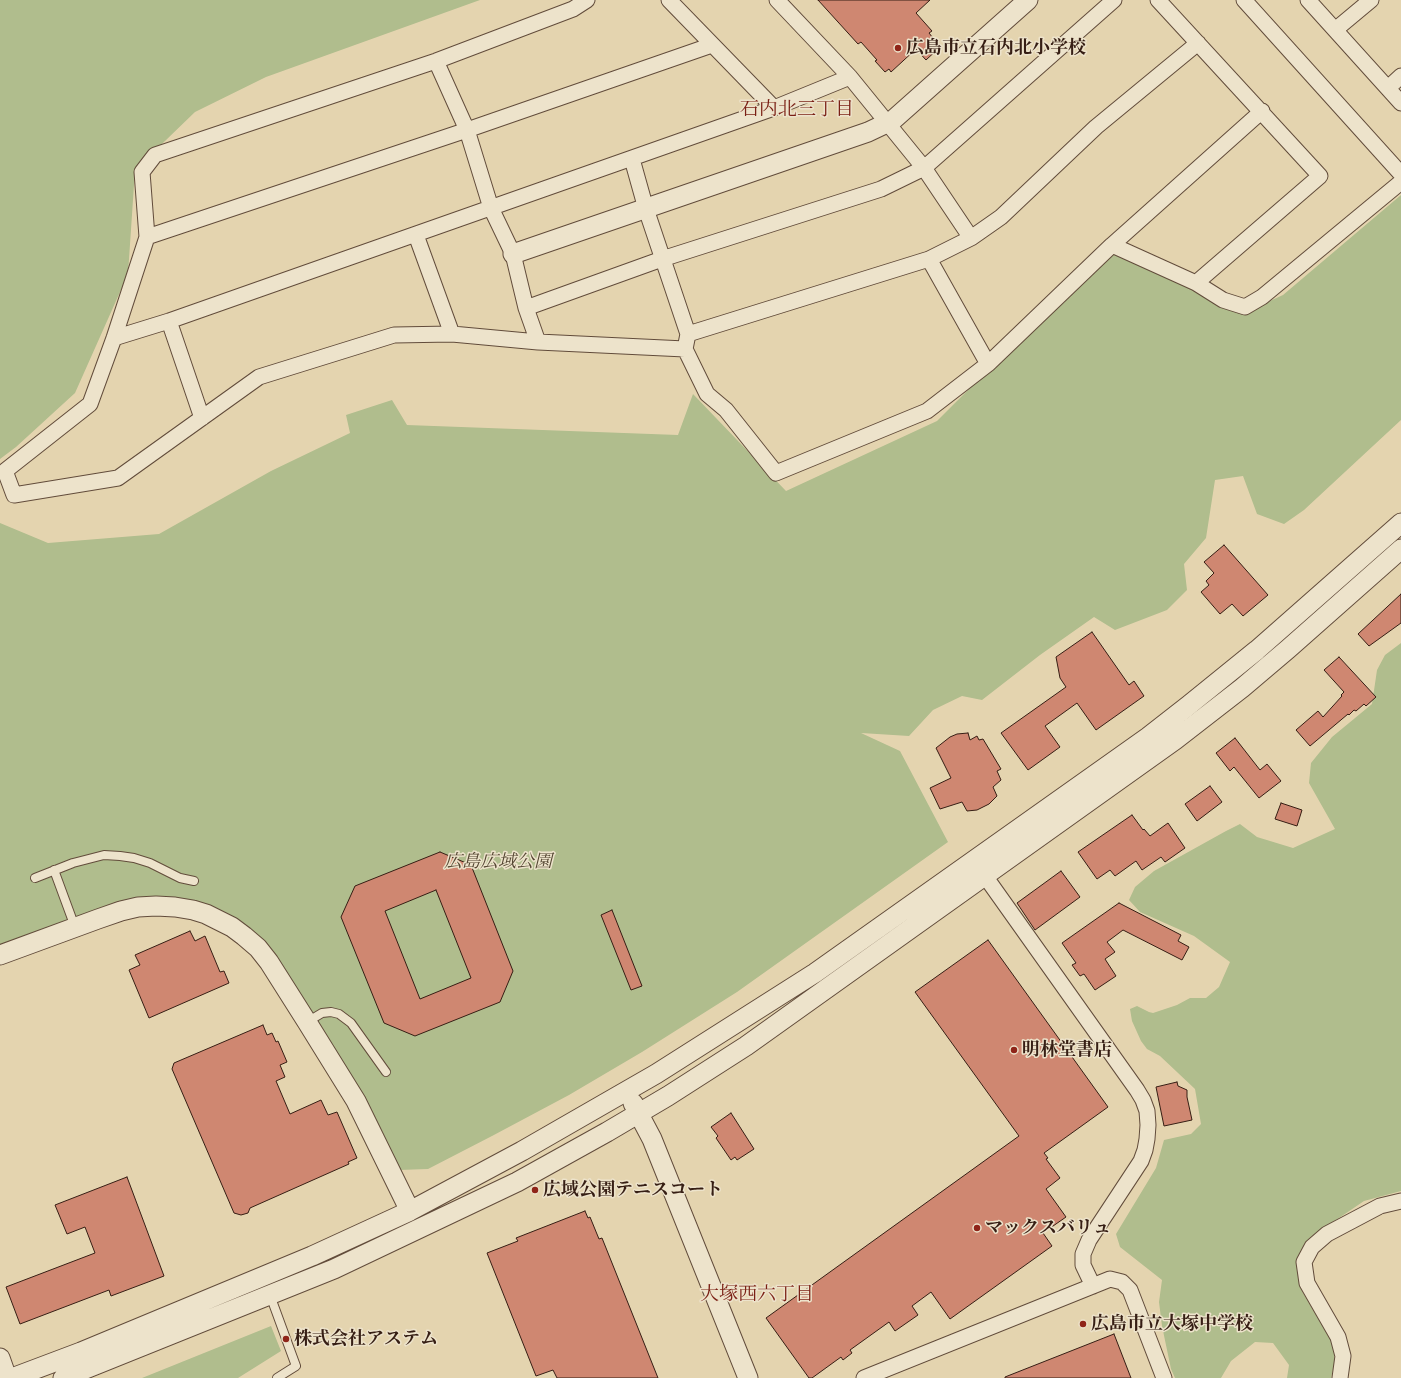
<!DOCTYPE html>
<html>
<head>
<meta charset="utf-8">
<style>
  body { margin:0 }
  canvas { display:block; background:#e4d4af }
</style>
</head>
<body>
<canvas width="1401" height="1378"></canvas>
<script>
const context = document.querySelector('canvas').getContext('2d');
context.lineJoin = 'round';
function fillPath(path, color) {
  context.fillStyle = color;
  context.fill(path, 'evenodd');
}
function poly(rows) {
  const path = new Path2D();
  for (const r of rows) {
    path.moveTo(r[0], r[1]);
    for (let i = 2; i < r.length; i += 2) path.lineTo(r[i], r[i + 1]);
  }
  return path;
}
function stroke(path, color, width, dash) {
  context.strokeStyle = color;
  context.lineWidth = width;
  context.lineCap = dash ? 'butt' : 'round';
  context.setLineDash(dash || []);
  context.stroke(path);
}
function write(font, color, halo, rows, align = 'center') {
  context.font = font + ' "EB Garamond","Noto Serif JP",serif';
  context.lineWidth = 3;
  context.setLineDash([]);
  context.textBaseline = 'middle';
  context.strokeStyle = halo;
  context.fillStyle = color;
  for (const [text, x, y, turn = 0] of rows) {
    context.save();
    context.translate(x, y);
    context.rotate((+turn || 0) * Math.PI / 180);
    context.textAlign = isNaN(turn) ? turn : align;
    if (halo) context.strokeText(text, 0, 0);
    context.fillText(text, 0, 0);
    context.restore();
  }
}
fillPath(poly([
  [0,0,480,0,266,77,195,112,135,170,128,274,75,393,16,447,0,459],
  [1401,195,1401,420,1304,510,1284,524,1257,514,1243,476,1215,480,1206,538,1184,564,1187,590,1167,610,1115,630,1094,617,1040,655,982,700,962,696,933,710,909,736,861,733,900,751,948,842,737,992,642,1052,569,1095,492,1136,428,1169,399,1170,279,962,187,900,0,945,0,523,48,543,159,534,271,471,350,433,346,415,392,400,407,425,678,435,693,394,786,491,937,421,1106,252,1172,270,1248,311,1283,295],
  [1401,643,1401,1191,1364,1201,1311,1237,1301,1256,1299,1270,1302,1291,1333,1344,1335,1361,1331,1378,1287,1378,1289,1365,1273,1343,1255,1342,1231,1361,1221,1378,1175,1378,1171,1369,1162,1326,1159,1302,1162,1280,1120,1247,1116,1234,1156,1168,1164,1140,1191,1134,1201,1124,1195,1089,1160,1056,1147,1049,1141,1041,1132,1021,1130,1009,1137,1006,1149,1012,1153,1013,1177,1005,1190,998,1206,998,1219,987,1230,962,1194,936,1140,912,1129,900,1135,887,1154,871,1226,831,1240,824,1257,837,1293,848,1335,829,1309,783,1311,763,1332,737,1372,704,1377,670,1385,655],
  [271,1326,281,1351,238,1378,142,1378]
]), '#b0bd8d');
const building = poly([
  [818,0,930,0,916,13,932,31,929,33,940,47,926,60,916,49,891,72,889,69,885,72,875,61,877,60,861,42,858,44,818,0],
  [1224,545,1268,595,1243,616,1232,604,1220,614,1201,592,1209,585,1206,581,1214,573,1204,562,1224,545],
  [1401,594,1401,623,1369,646,1358,634,1401,594],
  [1092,632,1129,685,1134,681,1144,696,1096,730,1077,703,1045,726,1060,747,1028,770,1001,733,1066,687,1060,678,1056,657,1092,632],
  [1339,657,1376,697,1366,706,1364,704,1356,711,1354,710,1349,715,1348,714,1310,746,1296,730,1318,711,1323,717,1342,696,1341,695,1344,692,1324,670,1339,657],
  [968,733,970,740,977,736,979,740,983,739,1001,769,997,771,1001,780,993,787,997,796,989,804,977,810,967,811,962,802,940,809,930,788,951,778,936,748,950,737,957,734,968,733],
  [1235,738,1260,770,1267,764,1281,781,1259,798,1234,767,1230,771,1216,753,1235,738],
  [1210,786,1222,802,1197,821,1185,804,1210,786],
  [1281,803,1302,810,1297,826,1275,819,1281,803],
  [1132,815,1143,830,1144,829,1150,836,1168,823,1185,848,1165,862,1161,857,1142,870,1136,861,1115,876,1110,870,1097,879,1078,852,1132,815],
  [440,852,471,865,513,971,500,1002,415,1036,384,1023,341,917,355,886,440,852],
  [436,890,471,978,420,999,385,911,436,890],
  [1061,871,1080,897,1035,930,1017,903,1061,871],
  [1119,903,1181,935,1178,941,1189,947,1182,960,1123,930,1107,942,1115,952,1105,959,1116,976,1095,990,1084,974,1080,976,1072,965,1076,963,1062,943,1119,903],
  [612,910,642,986,631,990,601,915,612,910],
  [190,931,195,941,205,936,220,972,224,971,229,983,149,1018,129,970,140,965,135,955,190,931],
  [988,940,1108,1107,1044,1153,1048,1158,1046,1159,1060,1178,1046,1189,1066,1217,1043,1233,1052,1246,950,1319,931,1292,912,1306,918,1315,895,1331,889,1322,850,1350,852,1353,843,1360,841,1357,812,1378,809,1378,766,1318,1019,1136,915,992,988,940],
  [263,1025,267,1035,272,1033,276,1042,278,1041,287,1062,280,1065,285,1077,276,1081,290,1114,321,1100,328,1115,337,1112,357,1158,348,1162,349,1164,250,1208,248,1213,241,1215,234,1213,172,1069,174,1063,263,1025],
  [1177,1082,1178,1086,1187,1090,1187,1097,1192,1120,1164,1126,1156,1087,1177,1082],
  [731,1113,754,1149,737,1160,735,1157,731,1160,716,1138,718,1136,711,1127,731,1113],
  [127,1177,164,1276,111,1296,109,1290,20,1324,6,1287,95,1253,85,1227,67,1234,55,1205,127,1177],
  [585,1211,588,1218,590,1217,599,1239,602,1238,658,1378,557,1378,553,1370,536,1376,487,1253,518,1241,516,1238,585,1211],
  [1114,1334,1131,1378,1005,1378,1005,1377,1114,1334]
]);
fillPath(building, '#cf8771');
stroke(building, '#361e14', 1);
const service = poly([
  [54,870,75,927],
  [35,878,73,863,104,855,120,856,134,858,150,863,180,878,194,881],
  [307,1022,322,1013,331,1012,339,1014,351,1023,386,1072],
  [270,1295,296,1366,277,1378]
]);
const minor = poly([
  [587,0,573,9,436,61,155,155,142,172,147,237,114,338,90,404,5,471,14,495,118,478,259,377,394,335,452,334,538,342,685,349],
  [669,0,774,108],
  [777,0,850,77,924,168,971,238],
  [1158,0,1320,176,1196,283],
  [1244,0,1401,174],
  [1308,0,1401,103],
  [1335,30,1371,0],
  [436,61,467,130,491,208,513,254,526,308,538,342],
  [1388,88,1401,76],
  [632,159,646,209,688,334,685,349,707,394,726,410,776,473,927,411,988,364,1112,245,1262,111],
  [416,235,452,334],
  [147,237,467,130,712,45],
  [1112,245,1196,283,1223,300,1245,307,1262,297,1401,182],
  [929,259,988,364],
  [526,308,662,259,881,189,924,168,1114,0],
  [169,321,202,418],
  [688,334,929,259,971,238,1001,217,1096,127,1198,43],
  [114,338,169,321,774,108,850,77],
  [985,876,1137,1090,1143,1100,1147,1111,1148,1125,1147,1139,1145,1150,1141,1161,1089,1240,1083,1254,1083,1265,1093,1286],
  [864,1378,1110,1279,1122,1282,1130,1290,1164,1378],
  [1340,1378,1343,1356,1338,1337,1307,1283,1304,1262,1312,1247,1327,1234,1380,1206,1401,1201]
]);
const tertiary = poly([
  [513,254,868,132,887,123,893,120,1028,0],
  [0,955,98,919,121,911,138,907,156,906,175,907,193,910,206,914,232,927,244,936,258,948,269,962,307,1022,356,1101,410,1211],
  [633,1103,652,1139,748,1378],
  [0,1358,7,1378],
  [12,1378,81,1352,312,1256,410,1211,522,1151,656,1074,815,973,1148,737,1189,705,1257,650,1401,523],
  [63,1378,334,1269,517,1182,607,1132,668,1096,746,1046,1175,740,1242,688,1288,649,1401,549]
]);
stroke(service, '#624c3b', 10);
stroke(minor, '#624c3b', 17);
stroke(tertiary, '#624c3b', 21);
stroke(service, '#ede3cb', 8);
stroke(minor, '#ede3cb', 15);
stroke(tertiary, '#ede3cb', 19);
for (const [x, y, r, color] of [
  [898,48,4,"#8f2418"],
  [1014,1050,4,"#8f2418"],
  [535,1190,4,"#8f2418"],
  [977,1228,4,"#8f2418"],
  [1083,1324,4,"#8f2418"],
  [286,1339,4,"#8f2418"]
]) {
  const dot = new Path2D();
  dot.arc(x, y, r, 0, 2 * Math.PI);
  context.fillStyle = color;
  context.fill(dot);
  stroke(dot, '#ede3cb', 1.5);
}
write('bold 18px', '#361e14', '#ede3cb', [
  ["広島市立石内北小学校",906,48],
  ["明林堂書店",1022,1050],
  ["広域公園テニスコート",543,1190],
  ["マックスバリュ",985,1228],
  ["広島市立大塚中学校",1091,1324],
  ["株式会社アステム",294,1339]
], 'left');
write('italic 18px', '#544632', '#ede3cb', [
  ["広島広域公園",498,862]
]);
write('19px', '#7a1f14', '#ede3cb', [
  ["石内北三丁目",797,110],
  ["大塚西六丁目",757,1295]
]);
</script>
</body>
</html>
